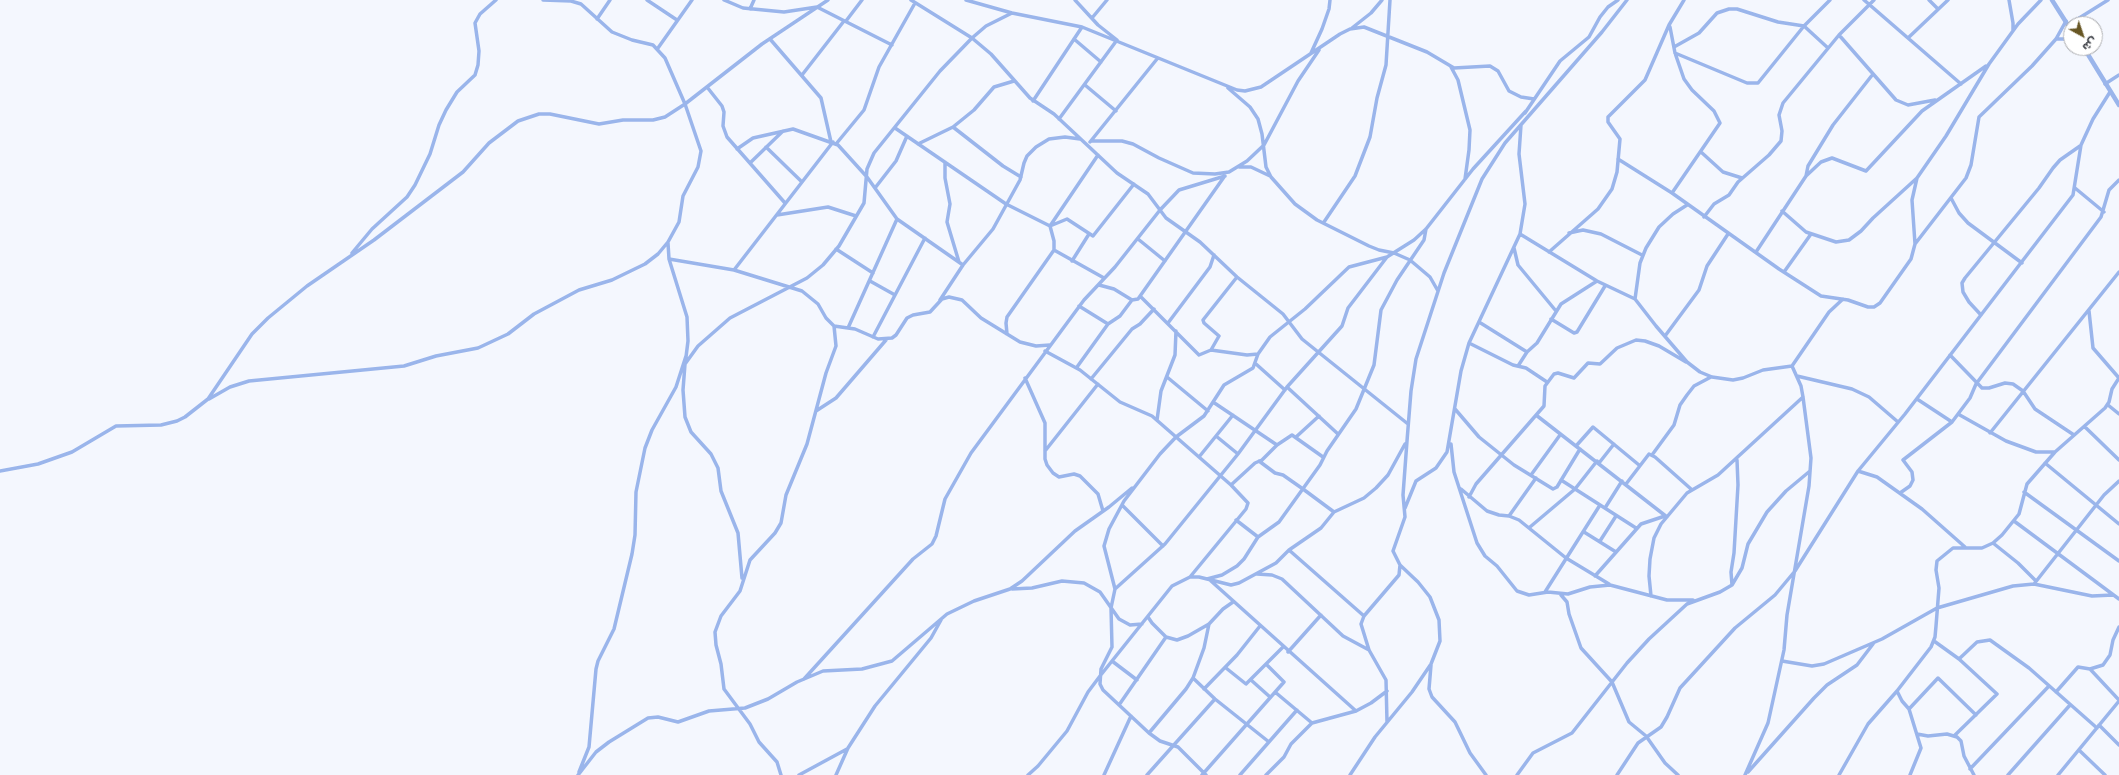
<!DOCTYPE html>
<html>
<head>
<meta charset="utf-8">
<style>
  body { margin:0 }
  #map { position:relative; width:2119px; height:775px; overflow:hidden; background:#f4f7fe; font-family:Arial,"Noto Sans Arabic",sans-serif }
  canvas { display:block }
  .north { position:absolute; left:2063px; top:16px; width:40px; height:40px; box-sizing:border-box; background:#fff; border:1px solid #adaeb1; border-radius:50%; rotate:140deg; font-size:11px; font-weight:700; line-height:16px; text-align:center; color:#32353c }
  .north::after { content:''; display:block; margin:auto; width:14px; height:18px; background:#675624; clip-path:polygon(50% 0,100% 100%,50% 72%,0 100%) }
</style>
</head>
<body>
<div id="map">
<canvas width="2119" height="775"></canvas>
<div class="north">ش</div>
</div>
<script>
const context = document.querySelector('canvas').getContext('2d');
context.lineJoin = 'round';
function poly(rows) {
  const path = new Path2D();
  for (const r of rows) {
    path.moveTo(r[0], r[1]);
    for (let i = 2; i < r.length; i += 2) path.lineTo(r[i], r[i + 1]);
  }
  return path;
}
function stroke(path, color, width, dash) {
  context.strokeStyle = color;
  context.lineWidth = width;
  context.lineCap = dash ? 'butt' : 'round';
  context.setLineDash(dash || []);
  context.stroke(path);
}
stroke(poly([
  [647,0,677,20],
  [724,0,743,8,784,12,817,7,892,45],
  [911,0,972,38,991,54,1030,98,1054,114,1117,173,1148,194,1166,218,1200,242,1237,277,1283,314,1302,339,1408,424],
  [966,0,1012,13,1082,27,1237,90,1245,91,1261,87,1340,34,1350,29,1364,27,1427,52,1454,68,1490,66,1498,71,1509,91,1521,97,1534,99],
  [1864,0,1961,84],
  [1929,0,1938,9],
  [2009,0,2013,23,2013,30],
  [750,9,754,0],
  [1092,18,1107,0],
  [597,19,610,0],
  [846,21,862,0],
  [2068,25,2108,0],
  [1670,27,1675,53,1684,79,1692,90,1714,111,1720,123,1672,193],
  [1352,28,1371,13,1382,0],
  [1839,35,1896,100,1908,105,1935,100],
  [1908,38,1948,0],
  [770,39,821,98,831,142],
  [1074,39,1101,62],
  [2057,39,2071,39],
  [1674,47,1699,33,1717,13,1729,9,1737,9,1778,22,1804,26,1828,48],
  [658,48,692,0],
  [1311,53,1322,29,1329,9,1330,0],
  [1675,53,1747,83,1758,83,1804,26,1830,0],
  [1451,67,1458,80,1470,130,1469,150,1465,179],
  [802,75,844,21],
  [2105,84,2119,75],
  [1085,85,1116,111],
  [707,87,722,106,724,112,723,126,727,137,785,203],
  [1228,88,1250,107,1258,119,1262,134,1266,167,1271,177,1295,204,1317,220,1369,246,1379,250,1394,253,1410,260,1430,277,1438,291],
  [1033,101,1082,27],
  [1525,113,1560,61,1589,37,1600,17,1608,7,1618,0],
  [1059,119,1117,40,1098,25,1075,0],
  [953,127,1003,166,1021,177],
  [895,128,1006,204,1050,226,1067,219,1093,236,1134,184],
  [1091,141,1122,141,1133,144,1159,158,1193,173,1215,174,1229,172,1247,161,1264,145,1298,81,1319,50],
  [1090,142,1157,59],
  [836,144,864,110,879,67,915,3],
  [918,144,953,127,974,110,994,87,1014,81],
  [766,147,802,182],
  [737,149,753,138,793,129,838,145,867,177,897,219,963,265],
  [1701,152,1723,172,1742,178],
  [1618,159,1672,193,1779,269,1821,296,1848,300,1868,307,1874,307,1880,303,1911,259,1915,244,1912,200,1917,178],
  [945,162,945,178,950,204,947,222,959,262],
  [750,163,783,131],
  [1239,167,1251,167,1270,176],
  [1806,176,1808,166,1833,125,1873,74],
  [875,188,896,161,907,136],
  [2075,188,2104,212],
  [1951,198,1959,213,1968,223,2022,263],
  [1782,211,1806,232,1836,242,1849,240,1861,231,1873,218,1917,178,1946,136,1989,64,2018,24,2041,0],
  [777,215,828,207,856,216],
  [1704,217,1714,204,1729,195,1738,182,1769,155,1781,141,1782,131,1779,115,1783,103,1839,35,1874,0],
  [1324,222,1355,176,1370,137,1377,98,1386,65,1390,0],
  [1569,233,1583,230,1601,234,1642,255],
  [1520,234,1597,281,1635,299,1656,326,1687,362,1700,372,1712,377,1733,380,1743,378,1763,370,1792,366,1829,312,1843,299],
  [1138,239,1165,261],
  [668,243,669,259,687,317,688,341,686,357],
  [1915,244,1966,178,1971,165,1979,117,2032,66,2056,39,2066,21],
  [1514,248,1518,265,1556,311],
  [836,249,873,273],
  [1054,250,1104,278],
  [1549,252,1598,209,1612,189,1617,172,1620,139,1608,122,1608,117,1645,80,1669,25,1684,0],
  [1756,252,1806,176,1821,162,1832,158,1866,171,1922,111,1986,66],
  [352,253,372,229,407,197,415,185,430,154,439,125,446,110,457,92,475,75,478,65,479,51,475,23,480,14,496,0],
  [669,259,734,270,802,291,818,304,826,318,834,326,855,329,878,339,892,338,896,335,907,318,913,315,930,312,942,299,949,297,962,300,981,318,1020,342,1036,346,1050,345],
  [1072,261,1089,234],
  [734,270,833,142],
  [1784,272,1811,234],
  [870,281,895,295],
  [1099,285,1114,289,1132,300,1138,299,1224,177],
  [1141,297,1199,355,1211,350,1247,355,1258,354],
  [1635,299,1640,263,1646,248,1659,227,1673,214,1687,205],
  [940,300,963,265,993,229,1020,180,1024,163,1027,156,1036,147,1049,139,1065,137,1080,139],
  [1079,306,1108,324],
  [2089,311,2093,348,2119,378],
  [1981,315,1969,302,1963,292,1962,283,1965,278,2039,188,2053,168,2060,160,2080,146],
  [1551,319,1574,333,1577,332,1605,286],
  [1479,322,1527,352],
  [1168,323,1210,267,1214,255],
  [848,328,897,219],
  [1007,334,1006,323,1007,317,1054,250,1054,241,1050,226,1098,155],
  [1665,336,1699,290,1707,266,1728,234],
  [873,337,925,238],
  [1469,343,1513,365,1526,368,1547,382],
  [1211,350,1219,336,1204,323,1203,320,1237,277],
  [1045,351,1080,370,1120,402,1152,416,1231,485,1248,503,1246,509,1190,577],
  [1950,355,1982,388,1989,388,2005,383,2013,384,2023,391,2035,409,2074,435],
  [685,364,698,346,730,318,807,278,823,265,839,246,864,203,867,169,874,153,940,71,972,38,986,26,1012,13],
  [685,364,683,390,685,417,691,432,711,454,718,468,721,491,738,533,742,578],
  [1256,364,1285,390],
  [1518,366,1527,352,1537,343,1561,304,1597,281],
  [1077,367,1108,324,1120,316,1132,300],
  [1797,376,1852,389,1869,397,1898,422],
  [1167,377,1208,411],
  [1025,378,1045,423,1045,459,1047,465,1053,473,1059,477,1074,474,1080,476,1098,494,1103,511],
  [1091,379,1132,329,1140,324,1154,309],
  [1287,387,1338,434],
  [209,399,230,387,249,381,404,366,436,356,478,348,508,334,534,314,579,290,612,280,645,264,658,254,668,242,679,222,683,196,698,167,701,151,685,104,665,58,653,45,632,40,612,32,581,4,571,1,543,0],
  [1917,399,1952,422],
  [1213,402,1277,445],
  [2108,405,2119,414],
  [1455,409,1479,437,1514,465,1553,489,1557,487,1580,449],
  [816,411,836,398,886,340],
  [1958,414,2006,441,2036,452,2055,452],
  [1536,415,1667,517],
  [1157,420,1161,391,1175,355,1176,331],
  [2085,427,2119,460],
  [1990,433,2119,272],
  [1216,436,1238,454],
  [1296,437,1319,416],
  [1451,444,1454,472,1477,543,1485,556,1497,566,1517,591,1529,595,1548,592,1568,594,1590,587,1610,585,1667,600,1693,600],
  [1576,446,1593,427,1639,465],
  [1045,451,1098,384],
  [1652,455,1674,425,1680,405,1687,395,1694,386,1711,377],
  [1199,457,1233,415],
  [1259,461,1275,473,1283,475,1303,489,1334,512],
  [1599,463,1614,444],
  [2045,463,2119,524],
  [0,471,38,464,72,452,116,426,161,425,177,421,185,417,208,399,252,334,268,318,307,286,374,240,463,172,489,143,518,121,539,114,550,114,599,124,623,120,653,120,665,117,685,104,762,44,828,0],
  [1858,471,1877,477,1922,509,1965,547],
  [1531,475,1560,435],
  [1561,480,1636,528],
  [1626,484,1649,454,1655,457,1691,489],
  [1231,485,1255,463,1262,460,1277,445,1292,435,1323,457],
  [1461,489,1487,511,1499,515,1509,516,1519,520,1566,558,1609,584],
  [2024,492,2119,561],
  [1900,493,1910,486,1913,480,1912,472,1903,460,1952,422,1970,398,1976,384,2101,217,2109,190,2119,180],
  [1469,497,1476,484,1544,406,1545,386,1554,374,1558,373,1574,378,1588,363,1600,364,1617,348,1636,340,1645,341,1659,346,1686,362],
  [1122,505,1163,546],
  [1405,508,1416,481,1436,468,1447,452,1461,371,1469,343,1520,234,1525,204,1519,154,1521,125],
  [1605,508,1622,481],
  [1509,516,1536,478],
  [1236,520,1258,537],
  [2014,521,2119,599],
  [1530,527,1575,489,1597,461],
  [1584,532,1616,552],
  [1600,541,1616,516],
  [1993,543,2018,563,2036,581],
  [1289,550,1364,616],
  [1257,574,1272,575,1282,579,1343,636,1369,650],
  [1595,576,1641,524,1665,516],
  [1207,579,1222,575,1237,566,1244,559,1258,537,1279,522,1320,465,1327,451,1356,409,1374,365,1381,310,1397,280,1424,240,1426,229],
  [1211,581,1356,711],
  [2034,584,2104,495,2119,481],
  [1732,585,1731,572,1734,553,1738,485,1737,460],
  [1012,589,1032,588,1062,581,1084,583,1100,592,1119,619,1130,625,1142,624],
  [1115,589,1165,544,1238,454,1287,387,1342,326,1348,308,1387,257],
  [1545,592,1600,505],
  [1561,595,1567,602,1569,614,1581,648,1612,682,1629,722,1646,736,1665,763,1678,775],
  [1651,596,1649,576,1650,559,1654,538,1661,524,1687,493,1718,475,1803,397],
  [1148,617,1152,623,1166,637,1177,640,1188,636,1209,624,1223,609,1233,602],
  [1934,641,1959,659,1997,694,1954,736],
  [1288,652,1321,615],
  [1959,659,1977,642,1990,640,2029,668,2097,728],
  [1112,661,1137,680],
  [1782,661,1812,666,1824,664,1882,639,1937,608,2013,586,2034,584,2092,596,2113,595],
  [1431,665,1429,689,1432,697,1455,722,1470,753,1486,775],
  [1226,668,1246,684,1283,647],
  [2090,669,2119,700],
  [1193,678,1215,699,1269,742],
  [804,679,913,559,932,544,936,536,945,499,971,453,1084,300,1115,267,1160,210,1179,190,1225,176],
  [1251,680,1270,697],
  [1204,689,1237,655,1260,626],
  [1897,691,1902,701,1909,709,1921,748,1910,775],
  [1275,692,1312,723],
  [2056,692,2078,667,2090,669,2103,665,2110,655,2113,640,2119,627],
  [1119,705,1166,637],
  [1909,709,1938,678,1976,715],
  [1387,722,1386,680,1369,650,1361,624,1364,616,1399,575,1400,565],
  [2099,725,2119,745],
  [1149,733,1186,689,1193,678,1204,648,1209,624],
  [1917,734,1928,736,1947,734,1957,737,1961,741,1964,756,1974,775],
  [2080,751,2105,775],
  [1970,769,2049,686],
  [579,772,589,747,596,669,598,661,614,629,632,554,635,535,636,492,645,448,652,430,676,387,686,356],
  [1748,772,1814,698,1827,685,1857,665,1873,644],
  [578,775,596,752,609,742,648,718,658,717,678,722,709,711,745,708,768,699,797,682,823,671,862,669,892,661,947,614,974,601,1010,589,1022,581,1075,531,1109,507,1132,488],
  [781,775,777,762,759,742,750,724,724,689,721,664,716,645,715,632,721,616,740,591,750,560,775,533,781,523,786,495,807,444,826,373,836,346,834,326],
  [799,775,847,749],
  [836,775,848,748,875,706,931,638,941,620],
  [1028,775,1038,766,1067,731,1088,692,1100,676,1172,586,1190,577,1199,577,1231,585,1239,583,1276,563,1289,550,1321,528,1334,512,1364,498,1376,488,1388,475,1405,444],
  [1104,775,1131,716],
  [1147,775,1215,699],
  [1202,775,1284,682,1266,664],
  [1206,775,1178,747,1160,741,1149,733,1103,690,1100,684,1101,669,1112,647,1111,608,1115,589,1104,546,1109,529,1124,501,1160,454,1176,437,1204,416,1224,385,1253,368,1258,354,1270,337,1305,309,1349,267,1387,257,1414,240,1426,229,1473,169,1526,111],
  [1240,775,1297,710],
  [1266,775,1284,757,1291,744,1312,723,1356,711,1371,703,1387,691],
  [1350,775,1375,737,1412,692,1431,664,1440,641,1439,620,1430,597,1418,582,1400,565,1393,551,1405,517,1403,495,1407,441,1411,391,1416,359,1444,273,1482,179,1505,143,1602,32,1627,0],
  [1517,775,1533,753,1572,733,1627,663,1649,639,1687,604,1720,592,1732,585,1742,568,1748,544,1767,512,1786,491,1810,471],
  [1617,775,1638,743,1661,727,1667,717,1680,688,1735,628,1775,595,1795,571,1858,471,1905,414,2073,195,2081,145,2093,119,2110,92],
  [1745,775,1768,723,1784,650,1787,615,1809,486,1811,458,1803,397,1801,386,1792,366],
  [1839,775,1868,724,1897,691,1931,647,1935,637,1936,626,1939,588,1936,570,1937,561,1953,548,1982,548,1993,543,2002,535,2019,514,2027,484,2055,452,2105,408,2109,402,2112,389,2119,378],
  [2008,775,2070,705],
  [2058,775,2119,701]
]), '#9ab5eb', 3.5);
stroke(poly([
  [2052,0,2071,30],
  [2084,48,2119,105]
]), '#9ab5eb', 4.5);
</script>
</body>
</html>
